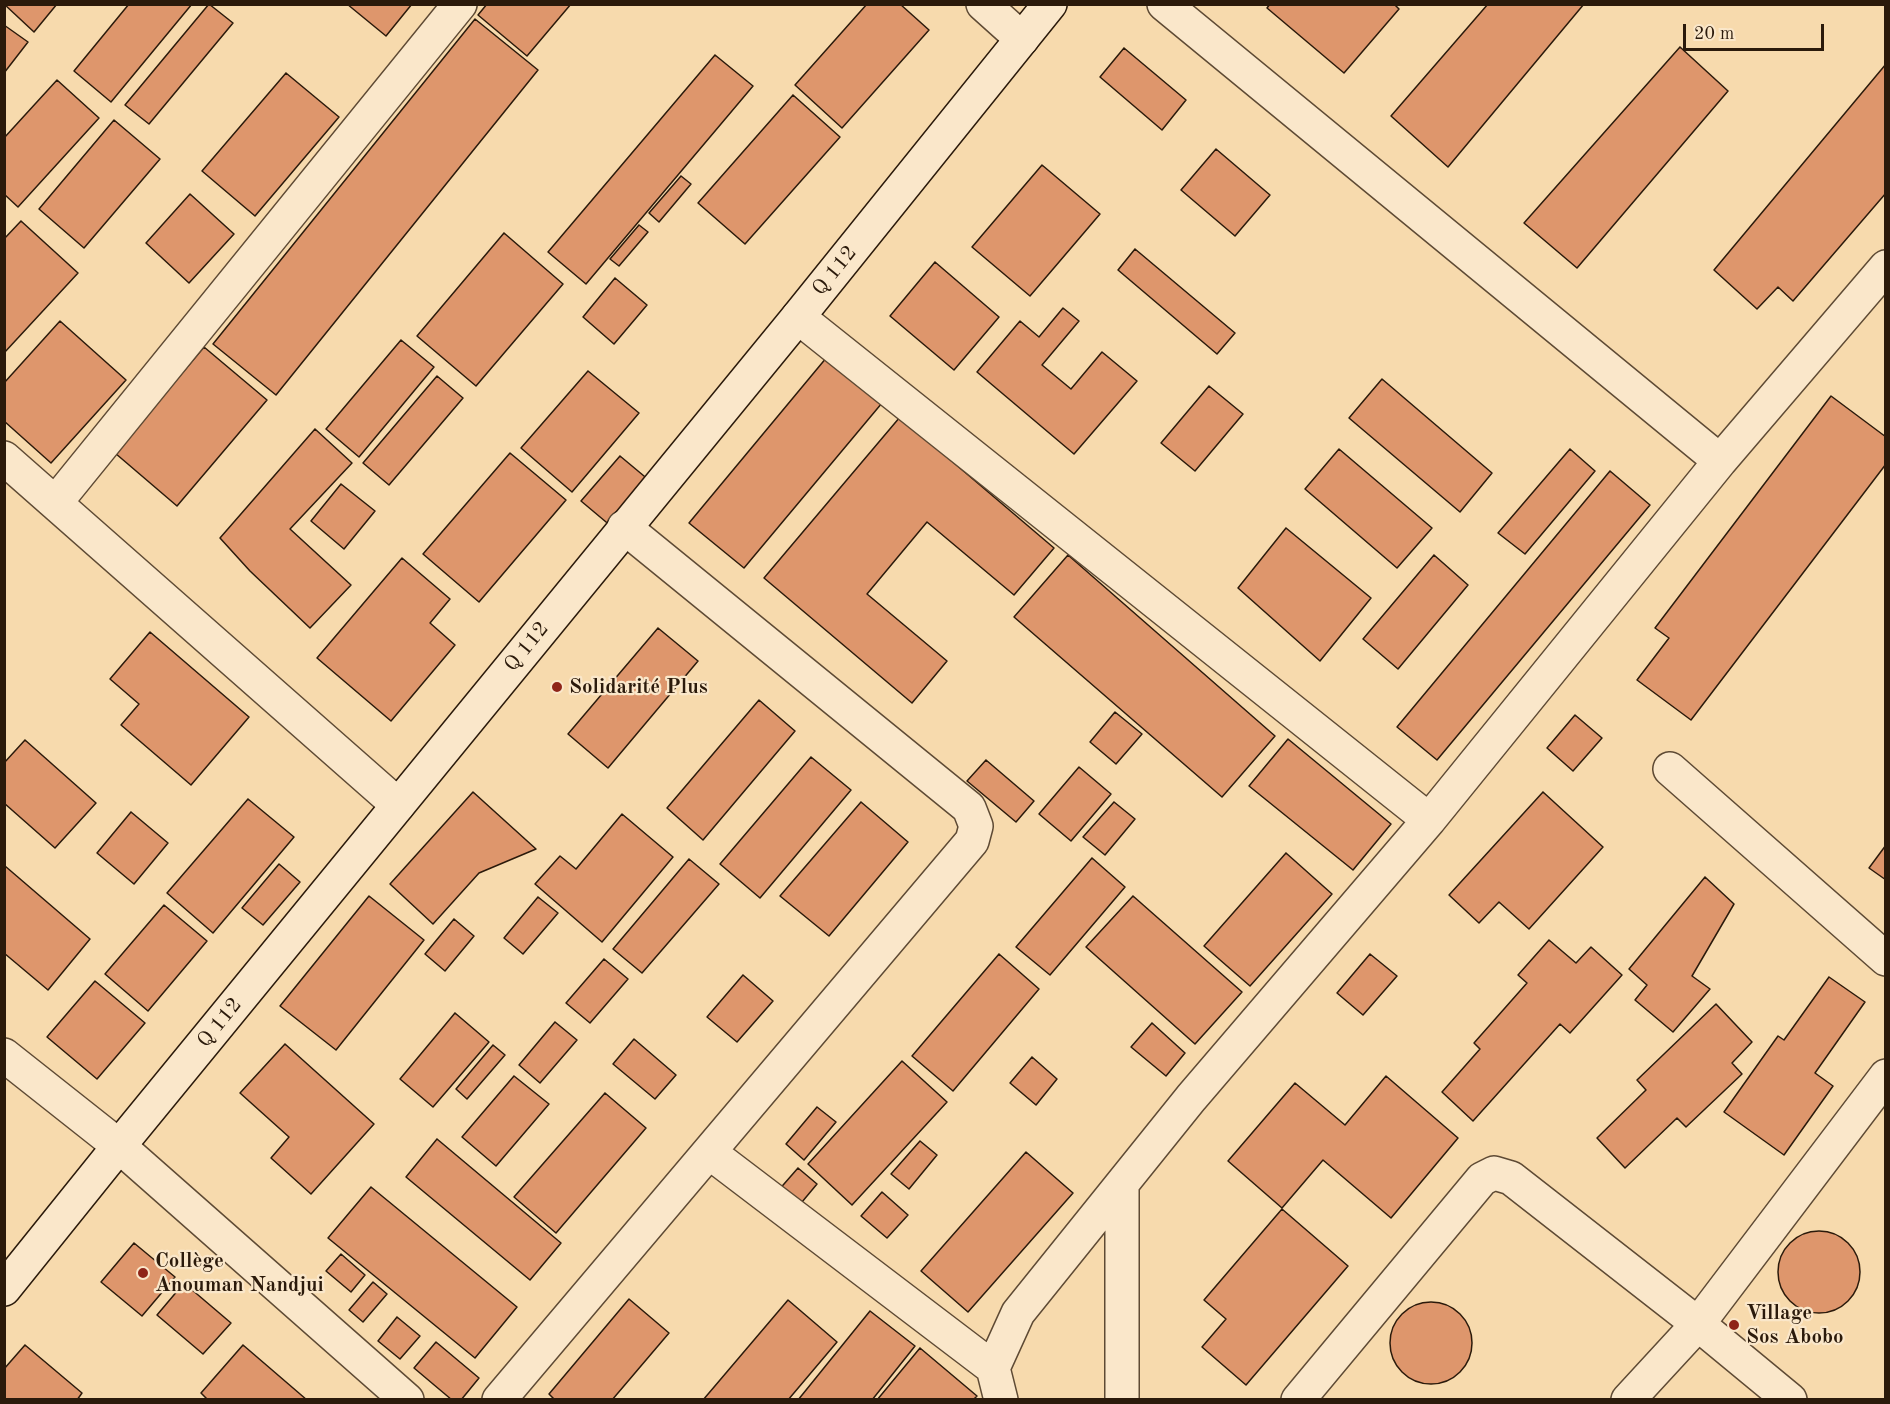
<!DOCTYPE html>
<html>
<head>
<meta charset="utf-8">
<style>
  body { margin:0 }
  #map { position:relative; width:1890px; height:1404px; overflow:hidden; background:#f7daad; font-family:"Old Standard TT",serif }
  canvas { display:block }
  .frame { position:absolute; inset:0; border:6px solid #2b1a0b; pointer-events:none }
  .scale { position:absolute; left:1683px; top:24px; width:141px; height:27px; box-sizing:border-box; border:3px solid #2b1a0b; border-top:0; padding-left:8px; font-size:18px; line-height:21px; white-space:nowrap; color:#2b1a0b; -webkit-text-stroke:4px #fae7ca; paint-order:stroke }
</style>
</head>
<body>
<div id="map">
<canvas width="1890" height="1404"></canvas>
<div class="frame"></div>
<div class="scale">20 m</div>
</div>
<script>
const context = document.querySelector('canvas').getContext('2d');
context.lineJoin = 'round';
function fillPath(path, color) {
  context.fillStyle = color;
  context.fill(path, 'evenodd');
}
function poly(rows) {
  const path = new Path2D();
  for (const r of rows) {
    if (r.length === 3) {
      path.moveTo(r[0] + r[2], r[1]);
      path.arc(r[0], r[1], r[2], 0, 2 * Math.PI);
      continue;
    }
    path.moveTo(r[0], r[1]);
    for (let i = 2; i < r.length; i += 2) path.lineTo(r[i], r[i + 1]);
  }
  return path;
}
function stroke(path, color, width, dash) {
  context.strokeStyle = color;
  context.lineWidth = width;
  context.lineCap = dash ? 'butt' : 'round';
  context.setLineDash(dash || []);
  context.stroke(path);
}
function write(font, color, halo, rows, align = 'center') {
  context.font = font + ' "Old Standard TT",serif';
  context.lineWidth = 4.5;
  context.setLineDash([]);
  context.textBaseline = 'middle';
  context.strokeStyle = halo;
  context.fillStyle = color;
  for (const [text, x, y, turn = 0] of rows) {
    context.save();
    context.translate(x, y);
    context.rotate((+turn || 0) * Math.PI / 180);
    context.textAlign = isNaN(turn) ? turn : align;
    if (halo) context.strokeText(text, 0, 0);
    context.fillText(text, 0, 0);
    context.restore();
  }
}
const building = poly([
  [4,4,57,4,34,32,4,4],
  [129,4,192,4,111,102,74,71,129,4],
  [209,4,233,23,149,124,125,105,209,4],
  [347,4,412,4,386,36,347,4],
  [487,4,571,4,527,56,478,15,487,4],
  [867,4,900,4,929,30,842,128,795,85,867,4],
  [1270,4,1394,4,1399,9,1344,73,1267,8,1270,4],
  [1488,4,1584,4,1448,167,1391,116,1488,4],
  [475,19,538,70,276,395,213,344,475,19],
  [4,25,28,42,4,73,4,25],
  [1680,47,1728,91,1577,268,1524,223,1680,47],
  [1124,48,1186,100,1162,130,1100,77,1124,48],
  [715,55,753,86,586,284,548,252,715,55],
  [1886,64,1886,193,1793,301,1778,287,1757,309,1714,270,1886,64],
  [286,73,339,117,255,216,202,171,286,73],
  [57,80,99,118,18,207,4,194,4,138,57,80],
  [793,95,840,137,745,244,698,203,793,95],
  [114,120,160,159,84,248,39,209,114,120],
  [1216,149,1270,195,1235,236,1181,190,1216,149],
  [1042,165,1100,214,1030,296,972,247,1042,165],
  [681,176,691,184,659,222,649,213,681,176],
  [190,194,234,234,189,283,146,243,190,194],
  [21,221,78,273,4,353,4,239,21,221],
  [639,225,648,232,619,266,610,259,639,225],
  [504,233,563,284,476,386,417,336,504,233],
  [1135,249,1235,333,1217,354,1118,270,1135,249],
  [935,262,999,317,954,370,890,316,935,262],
  [615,278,647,305,614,344,583,317,615,278],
  [1063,308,1079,321,1042,365,1071,389,1102,352,1137,381,1074,454,977,372,1020,321,1039,337,1063,308],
  [60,321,126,380,51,463,4,421,4,383,60,321],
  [401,340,434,367,359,457,326,429,401,340],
  [204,347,267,400,177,506,115,453,204,347],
  [827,357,882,403,744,568,689,523,827,357],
  [588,371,639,413,572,492,521,448,588,371],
  [437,376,463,398,389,485,363,463,437,376],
  [1382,379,1492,473,1460,512,1349,418,1382,379],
  [1209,386,1243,414,1195,471,1161,443,1209,386],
  [1831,396,1886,437,1886,464,1691,720,1637,680,1669,638,1655,628,1831,396],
  [900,417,1054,548,1014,595,927,522,867,594,947,661,912,703,764,578,900,417],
  [315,429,352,463,290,529,351,585,310,628,250,571,220,538,315,429],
  [1339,449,1432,528,1397,568,1305,489,1339,449],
  [1570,449,1595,471,1525,554,1498,533,1570,449],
  [510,453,566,500,479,602,423,554,510,453],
  [620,456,650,481,612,527,581,501,620,456],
  [1610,471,1650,505,1437,760,1397,727,1610,471],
  [341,484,375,511,344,549,311,521,341,484],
  [1286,528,1371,598,1320,661,1238,588,1286,528],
  [1068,555,1275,736,1222,797,1014,617,1068,555],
  [1434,555,1468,585,1398,669,1363,639,1434,555],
  [402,558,450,599,430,623,455,645,391,721,317,658,402,558],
  [658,628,698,661,608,768,568,734,658,628],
  [150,632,249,717,191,785,121,725,139,704,110,679,150,632],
  [759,700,795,731,703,840,667,808,759,700],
  [1115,712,1142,734,1116,764,1090,742,1115,712],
  [1575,715,1602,738,1573,771,1547,748,1575,715],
  [1288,739,1391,824,1353,870,1249,786,1288,739],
  [25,740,96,803,55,848,4,803,4,763,25,740],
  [811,757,851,790,760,898,720,864,811,757],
  [986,760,1034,801,1016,822,967,781,986,760],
  [1079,767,1111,794,1071,841,1039,814,1079,767],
  [473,792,536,849,479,873,433,924,390,884,473,792],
  [1543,792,1603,847,1529,929,1499,902,1479,923,1449,895,1543,792],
  [248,799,294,837,213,933,167,893,248,799],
  [861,802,908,842,829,936,780,896,861,802],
  [1114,802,1135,819,1105,855,1083,837,1114,802],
  [131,812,168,843,134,884,97,853,131,812],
  [622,814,673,857,602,942,535,884,560,856,576,869,622,814],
  [1886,845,1886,880,1869,868,1886,845],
  [1286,853,1332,894,1250,986,1204,946,1286,853],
  [1092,858,1125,887,1050,975,1016,947,1092,858],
  [689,859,719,884,642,973,613,949,689,859],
  [279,864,300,882,263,925,242,908,279,864],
  [5,866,90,939,48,990,4,953,5,866],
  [1705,877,1734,904,1692,976,1710,989,1673,1032,1635,1000,1647,985,1629,969,1705,877],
  [369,896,424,940,336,1050,280,1006,369,896],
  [1133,896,1242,992,1195,1044,1086,947,1133,896],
  [538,897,558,913,523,954,504,938,538,897],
  [164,905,207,941,148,1011,105,974,164,905],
  [454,919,474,936,445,971,425,954,454,919],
  [1549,940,1576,963,1591,947,1622,975,1570,1033,1560,1024,1473,1121,1442,1092,1480,1049,1474,1043,1527,983,1518,975,1549,940],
  [999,954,1039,989,953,1091,912,1056,999,954],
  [1370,954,1397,976,1363,1015,1337,993,1370,954],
  [604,959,628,979,590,1023,566,1003,604,959],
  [743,975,773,1001,737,1042,707,1017,743,975],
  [1829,977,1865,1002,1815,1073,1833,1086,1784,1155,1724,1112,1778,1036,1784,1040,1829,977],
  [95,981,145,1023,97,1079,47,1037,95,981],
  [1716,1004,1752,1042,1732,1063,1742,1074,1686,1127,1677,1118,1625,1168,1597,1138,1646,1090,1637,1080,1716,1004],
  [455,1013,489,1042,433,1107,400,1079,455,1013],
  [555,1022,577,1040,540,1083,519,1065,555,1022],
  [1152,1023,1185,1053,1166,1076,1131,1047,1152,1023],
  [634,1039,676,1075,655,1099,613,1064,634,1039],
  [285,1044,374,1124,311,1194,271,1158,289,1137,240,1093,285,1044],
  [493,1045,505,1055,467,1099,456,1089,493,1045],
  [1032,1057,1057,1079,1036,1105,1010,1083,1032,1057],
  [902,1061,947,1102,852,1205,808,1164,902,1061],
  [514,1076,549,1104,496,1166,462,1137,514,1076],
  [1386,1076,1458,1138,1391,1218,1323,1160,1282,1208,1228,1161,1295,1083,1345,1125,1386,1076],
  [605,1093,646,1128,556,1233,514,1197,605,1093],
  [817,1107,836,1122,804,1160,786,1144,817,1107],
  [437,1139,561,1243,530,1280,406,1177,437,1139],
  [920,1141,937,1155,909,1189,891,1174,920,1141],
  [1026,1152,1073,1193,968,1312,921,1271,1026,1152],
  [798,1168,817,1184,797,1208,777,1192,798,1168],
  [371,1187,517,1307,475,1358,328,1238,371,1187],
  [882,1192,908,1215,887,1238,861,1216,882,1192],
  [1282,1209,1348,1266,1246,1385,1202,1347,1226,1319,1204,1300,1282,1209],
  [1819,1272,41],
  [134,1243,175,1277,142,1316,101,1282,134,1243],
  [341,1254,365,1275,351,1292,326,1271,341,1254],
  [373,1282,387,1294,363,1322,349,1310,373,1282],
  [184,1283,231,1323,203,1354,157,1315,184,1283],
  [629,1299,669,1333,612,1400,555,1400,549,1394,629,1299],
  [788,1300,837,1342,788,1400,703,1400,788,1300],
  [1431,1343,41],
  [870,1311,915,1346,872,1400,798,1400,870,1311],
  [397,1317,420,1336,400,1359,378,1341,397,1317],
  [436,1342,479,1378,461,1400,452,1400,414,1368,436,1342],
  [25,1345,82,1393,77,1400,4,1400,4,1369,25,1345],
  [243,1345,307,1400,208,1400,201,1393,243,1345],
  [920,1348,977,1396,973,1400,877,1400,920,1348]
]);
fillPath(building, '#de966c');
stroke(building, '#2b1a0b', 1.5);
const street = poly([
  [983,4,1022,39],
  [1164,4,1720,461],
  [798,317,1429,820],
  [4,458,398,805],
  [56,502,460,4],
  [1670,769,1886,959],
  [4,1055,119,1146,407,1400],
  [709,1152,993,1368],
  [1122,1184,1122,1400],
  [499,1400,972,841,976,826,969,808,624,527],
  [1001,1400,993,1368,1018,1313,1191,1098,1429,820,1720,461,1886,267],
  [1298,1400,1482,1179,1494,1173,1511,1178,1698,1324,1790,1400],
  [1628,1400,1698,1324,1886,1076]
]);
const secondary = poly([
  [4,1289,119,1146,798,317,1050,4]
]);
stroke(street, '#5e4a34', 36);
stroke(secondary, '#2b1a0b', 36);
stroke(street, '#fae7ca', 33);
stroke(secondary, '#fae7ca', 33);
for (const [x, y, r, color] of [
  [557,687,6,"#8f2418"],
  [143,1273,6,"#8f2418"],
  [1734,1325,6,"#8f2418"]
]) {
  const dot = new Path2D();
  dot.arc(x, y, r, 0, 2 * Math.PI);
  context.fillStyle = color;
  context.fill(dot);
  stroke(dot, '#fae7ca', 2);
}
write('21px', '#2b1a0b', '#fae7ca', [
  ["Q 112",835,271,-51],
  ["Q 112",527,647,-51],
  ["Q 112",220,1023,-51]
]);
write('bold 21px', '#2b1a0b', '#fae7ca', [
  ["Solidarité Plus",569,687],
  ["Collège",155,1261],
  ["Anouman Nandjui",155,1285],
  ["Village",1746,1313],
  ["Sos Abobo",1746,1337]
], 'left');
</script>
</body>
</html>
